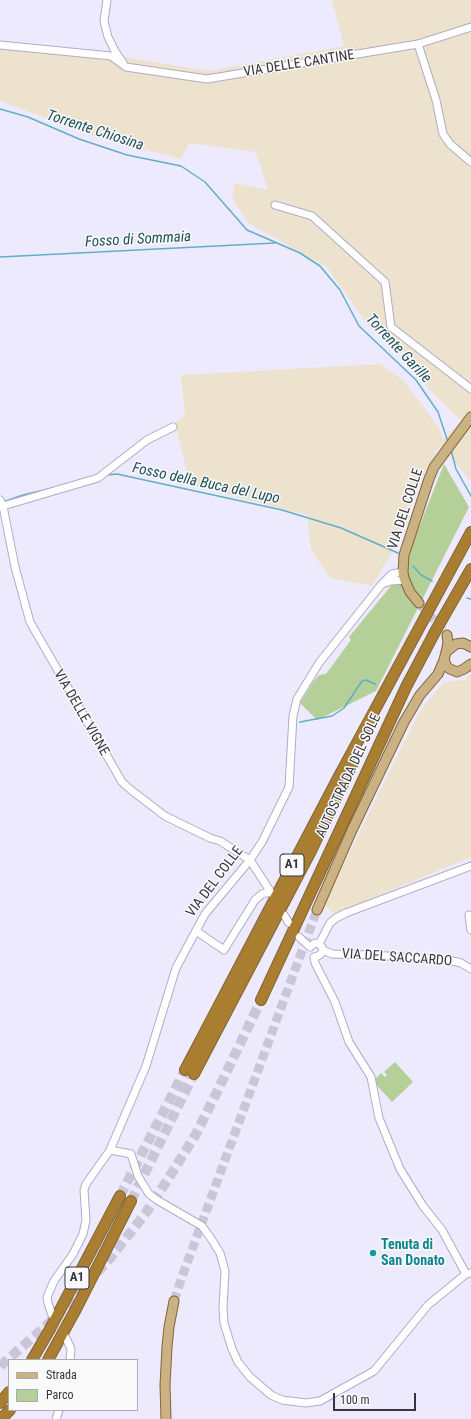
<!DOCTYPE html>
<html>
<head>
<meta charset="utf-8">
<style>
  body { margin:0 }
  #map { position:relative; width:471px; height:1419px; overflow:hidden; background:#edeafe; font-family:"Roboto Condensed",sans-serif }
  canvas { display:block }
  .legend { position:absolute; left:8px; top:1359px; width:130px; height:52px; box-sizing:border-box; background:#fafafa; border:1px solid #acabb0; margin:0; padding:5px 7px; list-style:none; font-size:12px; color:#373541 }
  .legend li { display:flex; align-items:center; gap:8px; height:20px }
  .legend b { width:20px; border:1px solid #acabb0 }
  .scale { position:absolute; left:333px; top:1393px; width:83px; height:18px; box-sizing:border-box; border:2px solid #373541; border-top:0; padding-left:5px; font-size:12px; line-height:14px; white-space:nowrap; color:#373541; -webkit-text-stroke:3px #fafafa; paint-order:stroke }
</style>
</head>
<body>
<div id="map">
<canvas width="471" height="1419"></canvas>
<ul class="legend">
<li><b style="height:5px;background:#cbb283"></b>Strada</li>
<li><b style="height:11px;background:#b5cf99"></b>Parco</li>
</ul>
<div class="scale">100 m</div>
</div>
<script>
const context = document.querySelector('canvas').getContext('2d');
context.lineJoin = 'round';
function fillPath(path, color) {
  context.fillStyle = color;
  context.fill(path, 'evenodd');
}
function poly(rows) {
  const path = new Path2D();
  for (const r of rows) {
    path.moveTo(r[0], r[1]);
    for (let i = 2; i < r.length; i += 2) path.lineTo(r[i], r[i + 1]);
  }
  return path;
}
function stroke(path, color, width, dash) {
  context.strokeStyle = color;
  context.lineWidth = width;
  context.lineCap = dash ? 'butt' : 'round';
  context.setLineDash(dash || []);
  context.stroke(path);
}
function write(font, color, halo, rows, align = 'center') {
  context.font = font + ' "Roboto Condensed",sans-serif';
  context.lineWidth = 3;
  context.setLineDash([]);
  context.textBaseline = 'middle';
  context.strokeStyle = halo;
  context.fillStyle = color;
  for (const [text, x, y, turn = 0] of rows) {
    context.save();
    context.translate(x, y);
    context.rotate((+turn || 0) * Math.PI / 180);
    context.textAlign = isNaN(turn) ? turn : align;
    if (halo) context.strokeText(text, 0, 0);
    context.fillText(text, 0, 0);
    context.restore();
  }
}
fillPath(poly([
  [332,0,471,0,471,481,440,446,424,474,391,554,372,586,330,578,311,550,307,515,190,485,175,422,185,416,181,375,380,364,402,379,438,426,443,440,461,421,426,386,408,354,368,325,327,267,248,223,232,198,235,183,268,190,256,152,189,143,181,159,99,138,0,101,0,40,130,58,209,71,344,46],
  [471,673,471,857,334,914,324,904,418,714,444,682,465,680]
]), '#ede2cd');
fillPath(poly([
  [444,464,469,507,376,691,317,720,300,703,313,682,319,675,326,674,351,640,349,637,395,581,410,550],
  [395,1062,413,1082,392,1102,373,1081,381,1073,385,1077,387,1075,384,1072]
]), '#b5cf99');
stroke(poly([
  [0,109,28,117,79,139,127,155,181,166,205,182,247,230,300,253,320,266,340,290,359,326,416,380,438,412,448,442],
  [0,257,275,243],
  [451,450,456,469,471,496],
  [107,475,117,474,282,510,341,528,398,553],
  [6,501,23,495,53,488],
  [413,566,421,575,432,581],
  [467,598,471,599],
  [300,722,332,716,344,708,362,681,366,680,375,684]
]), '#60afc5', 1.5);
stroke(poly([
  [419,603,447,635],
  [174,1301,183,1274,317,910]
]), '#c9c6d8', 9, [9, 4.5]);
stroke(poly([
  [120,1196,185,1070],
  [131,1201,194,1074],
  [0,1366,45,1327,86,1285,111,1257,145,1214,170,1176,196,1134,217,1092,261,1000]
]), '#c9c6d8', 10, [10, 5]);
const minor = poly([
  [107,0,104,21,108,37,115,51,123,63],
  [418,44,436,100,443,134,450,144,471,162],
  [0,45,111,56,126,67,207,79,418,44,471,27],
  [275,205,312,216,385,282,391,327,471,389],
  [0,500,3,506,15,567,30,622,122,782,131,790,165,816,210,838,220,841,250,860,272,894],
  [3,506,98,478,147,440,173,427],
  [382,584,391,581,405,580],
  [284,915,289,923],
  [469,915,471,930],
  [196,931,224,950,255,900,262,894,270,892],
  [299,937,310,947],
  [319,944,330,923,336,918,346,913,471,866],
  [310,947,315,943,319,944,322,947,323,950,321,954,318,956,314,957],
  [323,950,332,954,371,955,448,960,461,963,471,969],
  [314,957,315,963,335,1002,349,1042,371,1077,379,1118,400,1169,423,1206,442,1230,466,1274,471,1273],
  [110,1150,131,1154,138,1176,149,1194,157,1200,202,1226,212,1240,220,1253,225,1271,223,1307,224,1323,232,1349,238,1362,250,1377,271,1395,282,1400,306,1403,320,1401,374,1371,428,1305,466,1274],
  [52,1315,48,1303,47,1297,54,1281,73,1254,83,1234,86,1220,84,1190,86,1184,110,1150,146,1066,176,968,205,914,250,860,262,842,289,787,293,716,297,699,319,663,381,585,392,574,403,572],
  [65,1336,71,1349,70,1360],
  [56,1419,59,1410]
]);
const major = poly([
  [419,603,410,592,404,578,403,572,404,555,429,479,434,467,471,417],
  [471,647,463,643,456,644,446,652,444,660,447,667,450,669,457,672,464,669,471,664],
  [446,652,448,643,447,635],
  [317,910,352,830,404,722,420,695,438,674,444,660],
  [166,1419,165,1385,167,1347,169,1327,174,1301]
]);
const highway = poly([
  [261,1000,406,687,436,630,471,569],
  [185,1070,338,778,471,532],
  [194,1074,311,851,352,765],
  [32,1360,50,1329,120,1196],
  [48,1360,76,1309,131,1201],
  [0,1403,9,1392],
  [1,1419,10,1410]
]);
stroke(minor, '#b0abc9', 9);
stroke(major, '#816437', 11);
stroke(highway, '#816437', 12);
stroke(minor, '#fff', 7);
stroke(major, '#cbb283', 9);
stroke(highway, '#a97e31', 10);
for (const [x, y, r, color] of [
  [373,1253,4,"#0f9aa8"]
]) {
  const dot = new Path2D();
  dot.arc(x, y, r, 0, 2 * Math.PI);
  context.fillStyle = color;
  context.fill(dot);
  stroke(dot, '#fafafa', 1.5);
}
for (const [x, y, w] of [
  [292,865,24],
  [77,1278,24]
]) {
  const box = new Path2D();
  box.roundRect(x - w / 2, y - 11, w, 22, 3);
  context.fillStyle = '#fafafa';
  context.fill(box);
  stroke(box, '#373541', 1);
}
write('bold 13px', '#373541', null, [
  ["A1",292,865],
  ["A1",77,1278]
]);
write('14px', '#373541', '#fafafa', [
  ["VIA DELLE CANTINE",299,64,-9],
  ["VIA DEL COLLE",406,509,-72],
  ["VIA DELLE VIGNE",81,713,60],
  ["AUTOSTRADA DEL SOLE",349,776,-65],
  ["VIA DEL COLLE",215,882,-53],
  ["VIA DEL SACCARDO",397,958,4]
]);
write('bold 14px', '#0d838f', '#fafafa', [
  ["Tenuta di",381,1245],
  ["San Donato",381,1261]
], 'left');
write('italic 15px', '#1d4f5a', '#fafafa', [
  ["Torrente Chiosina",95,131,18],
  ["Fosso di Sommaia",138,240,-3],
  ["Torrente Garille",398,349,47],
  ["Fosso della Buca del Lupo",206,484,12]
]);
</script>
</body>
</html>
